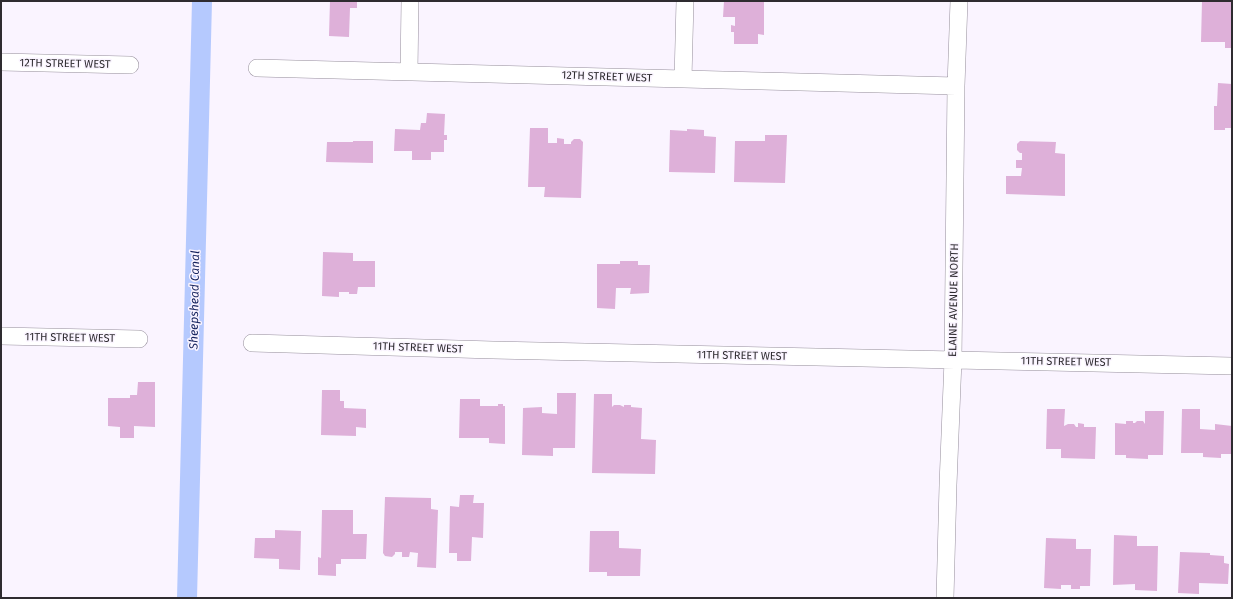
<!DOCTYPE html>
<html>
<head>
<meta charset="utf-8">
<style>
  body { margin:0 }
  #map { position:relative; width:1233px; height:599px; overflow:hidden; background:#faf4ff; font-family:"Fira Sans",sans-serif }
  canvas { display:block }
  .frame { position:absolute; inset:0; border:2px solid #2e2b30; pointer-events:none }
</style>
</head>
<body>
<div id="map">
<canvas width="1233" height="599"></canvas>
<div class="frame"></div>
</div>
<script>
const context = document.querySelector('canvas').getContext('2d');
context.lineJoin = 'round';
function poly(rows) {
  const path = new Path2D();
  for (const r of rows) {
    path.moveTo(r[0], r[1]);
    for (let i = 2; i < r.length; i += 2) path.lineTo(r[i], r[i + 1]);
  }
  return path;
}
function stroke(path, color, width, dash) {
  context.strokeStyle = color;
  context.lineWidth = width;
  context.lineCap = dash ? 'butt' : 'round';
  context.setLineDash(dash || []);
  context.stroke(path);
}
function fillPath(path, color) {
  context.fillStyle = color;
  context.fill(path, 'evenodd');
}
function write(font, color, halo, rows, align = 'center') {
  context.font = font + ' "Fira Sans",sans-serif';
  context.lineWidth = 3;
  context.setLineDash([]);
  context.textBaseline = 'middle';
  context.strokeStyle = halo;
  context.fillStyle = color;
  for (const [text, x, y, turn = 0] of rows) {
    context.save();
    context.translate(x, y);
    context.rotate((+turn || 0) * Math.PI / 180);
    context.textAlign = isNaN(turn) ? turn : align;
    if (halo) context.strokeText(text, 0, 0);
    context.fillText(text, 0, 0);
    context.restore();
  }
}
stroke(poly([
  [187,598,202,1]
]), '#b5c9fe', 20);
fillPath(poly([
  [330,1,357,1,357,8,350,8,349,37,329,36],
  [724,1,764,1,764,35,758,34,758,44,734,44,734,32,731,32,731,25,735,26,735,17,723,17],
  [1202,1,1232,1,1231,48,1225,48,1225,42,1201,42],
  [1218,83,1232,84,1232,128,1225,128,1225,130,1214,130,1214,106,1217,106],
  [427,113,445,114,444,135,447,135,447,140,444,140,444,152,431,152,431,160,412,160,412,151,394,151,395,129,420,130,421,123,426,123],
  [530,128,548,128,548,143,557,143,557,138,564,139,564,144,571,144,571,142,574,139,580,139,583,142,581,198,544,197,545,187,528,187],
  [687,129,704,130,704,136,716,137,715,173,669,172,670,130,687,131],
  [765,135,787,135,785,183,734,182,735,141,765,141],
  [353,141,373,141,373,163,326,162,327,142,353,142],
  [1020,141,1056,142,1055,153,1065,154,1065,196,1006,194,1006,176,1021,176,1022,168,1016,168,1016,160,1022,160,1022,153,1020,153,1017,150,1017,144],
  [323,252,353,253,353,261,375,261,375,287,358,287,357,294,349,294,349,292,339,292,339,297,322,296],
  [620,261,638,261,638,265,650,265,649,293,630,294,631,288,616,288,615,309,597,308,597,264,620,264],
  [138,382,155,382,155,427,134,426,134,438,120,438,120,427,108,426,108,398,130,398,130,395,137,395],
  [322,390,340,390,340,401,344,401,344,408,366,409,366,428,356,427,356,436,321,435],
  [557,393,576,393,575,448,553,448,553,456,522,455,523,408,542,407,542,413,557,414],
  [594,394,612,394,612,407,614,405,620,405,624,407,624,405,631,405,631,407,642,408,641,439,656,440,655,474,592,473],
  [460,399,480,399,480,406,498,406,498,404,503,404,503,406,505,406,505,444,489,443,489,438,459,438],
  [1047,409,1065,409,1064,426,1068,424,1074,424,1076,427,1078,427,1078,423,1084,424,1084,427,1096,427,1095,459,1061,458,1061,449,1046,449],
  [1182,409,1200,409,1200,429,1215,430,1215,424,1232,426,1232,454,1221,454,1221,458,1203,457,1203,453,1181,453],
  [1145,411,1164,411,1163,455,1148,455,1148,459,1126,458,1126,455,1115,455,1115,423,1126,424,1126,421,1133,421,1133,423,1135,423,1137,421,1143,421,1145,424],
  [460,495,474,495,473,503,484,503,483,538,472,537,471,561,457,561,457,553,449,553,450,506,459,507],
  [385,497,431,498,431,509,438,510,436,568,417,567,418,553,410,552,409,557,402,557,402,552,395,552,395,554,392,557,385,556,383,553],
  [322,510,353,510,353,534,367,534,366,559,341,559,341,564,336,564,336,576,318,575,318,557,321,558],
  [275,530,301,531,300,570,279,569,279,559,254,558,255,538,275,538],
  [590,531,619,531,619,548,641,549,640,576,607,576,607,572,589,572],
  [1114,535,1137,536,1137,546,1158,546,1157,591,1135,590,1135,584,1113,585],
  [1046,538,1076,539,1076,549,1091,549,1090,586,1080,586,1080,589,1071,589,1071,585,1061,585,1061,589,1044,588],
  [1180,552,1210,553,1210,555,1224,556,1224,563,1229,564,1228,584,1199,583,1199,594,1178,593]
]), '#deb0d9');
const street = poly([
  [1,62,130,65],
  [257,68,956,86],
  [409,72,410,1],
  [683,79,685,1],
  [1,336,139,339],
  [252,343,493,350,1232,366],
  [945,598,948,485,953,360,956,86,959,1]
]);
stroke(street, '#968f9c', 18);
stroke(street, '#fff', 17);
write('11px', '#2e2b30', '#faf4ff', [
  ["12TH STREET WEST",65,64,1],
  ["12TH STREET WEST",607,77,2],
  ["ELAINE AVENUE NORTH",954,300,-89],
  ["11TH STREET WEST",70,338,1],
  ["11TH STREET WEST",418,348,2],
  ["11TH STREET WEST",742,356,1],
  ["11TH STREET WEST",1066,362,1]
]);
write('italic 12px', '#14225d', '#faf4ff', [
  ["Sheepshead Canal",195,300,-89]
]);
</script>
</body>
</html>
